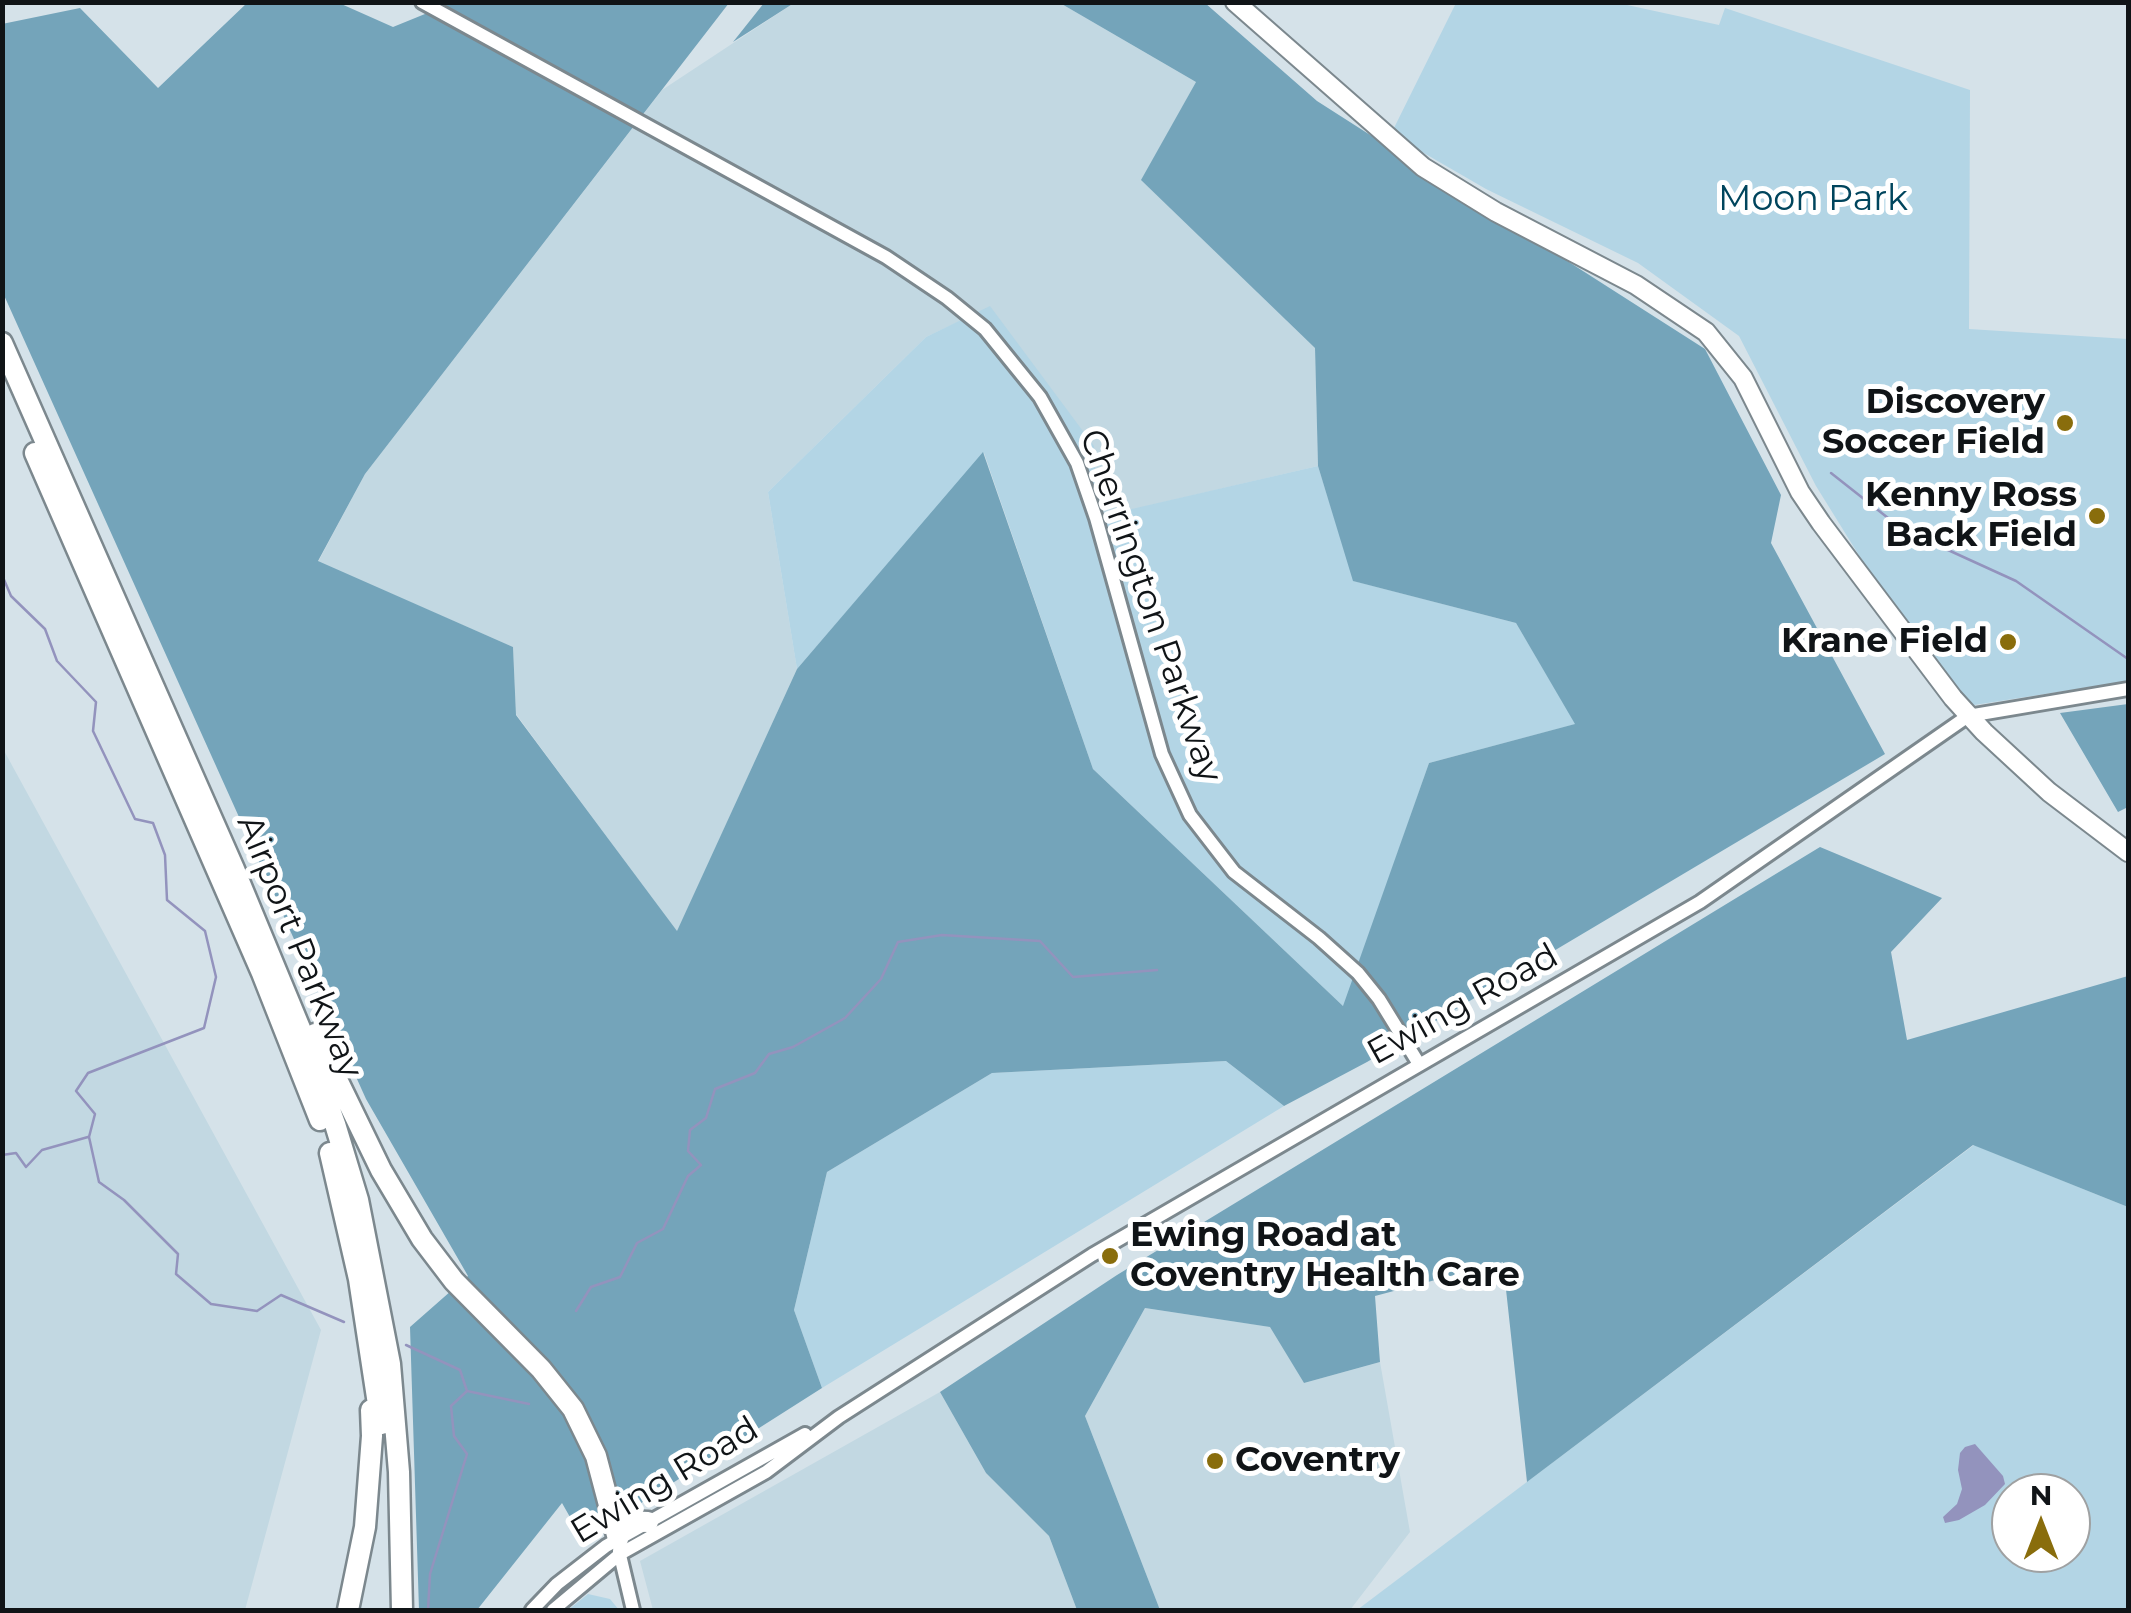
<!DOCTYPE html>
<html>
<head>
<meta charset="utf-8">
<style>
  body { margin:0 }
  #map { position:relative; width:2131px; height:1613px; overflow:hidden; background:#d5e2e9; font-family:Montserrat,sans-serif }
  canvas { display:block }
  .frame { position:absolute; inset:0; border:5px solid #101417; pointer-events:none }
  .north { position:absolute; left:1991px; top:1473px; width:100px; height:100px; box-sizing:border-box; background:#fff; border:2px solid #9fa1a2; border-radius:50%; rotate:0deg; font-size:28px; font-weight:700; line-height:40px; text-align:center; color:#101417 }
  .north::after { content:''; display:block; margin:auto; width:35px; height:45px; background:#896d0c; clip-path:polygon(50% 0,100% 100%,50% 72%,0 100%) }
</style>
</head>
<body>
<div id="map">
<canvas width="2131" height="1613"></canvas>
<div class="frame"></div>
<div class="north">N</div>
</div>
<script>
const context = document.querySelector('canvas').getContext('2d');
context.lineJoin = 'round';
function fillPath(path, color) {
  context.fillStyle = color;
  context.fill(path, 'evenodd');
}
function poly(rows) {
  const path = new Path2D();
  for (const r of rows) {
    path.moveTo(r[0], r[1]);
    for (let i = 2; i < r.length; i += 2) path.lineTo(r[i], r[i + 1]);
  }
  return path;
}
function stroke(path, color, width, dash) {
  context.strokeStyle = color;
  context.lineWidth = width;
  context.lineCap = dash ? 'butt' : 'round';
  context.setLineDash(dash || []);
  context.stroke(path);
}
function write(font, color, halo, rows, align = 'center') {
  context.font = font + ' Montserrat,sans-serif';
  context.lineWidth = 10;
  context.setLineDash([]);
  context.textBaseline = 'middle';
  context.strokeStyle = halo;
  context.fillStyle = color;
  for (const [text, x, y, turn = 0] of rows) {
    context.save();
    context.translate(x, y);
    context.rotate((+turn || 0) * Math.PI / 180);
    context.textAlign = isNaN(turn) ? turn : align;
    if (halo) context.strokeText(text, 0, 0);
    context.fillText(text, 0, 0);
    context.restore();
  }
}
fillPath(poly([
  [794,3,1060,3,1196,82,1142,180,1315,348,1318,466,1096,518,990,307,926,337,768,492,797,669,677,932,516,714,513,647,318,562,365,474,662,90],
  [2,747,321,1330,245,1610,3,1610],
  [1145,1308,1271,1327,1304,1383,1380,1362,1410,1532,1350,1610,1160,1610,1085,1416],
  [940,1392,986,1473,1049,1536,1077,1610,653,1610,640,1561]
]), '#c2d8e2');
fillPath(poly([
  [1456,3,1618,3,1719,25,1725,8,1970,90,1969,329,2128,339,2128,681,1968,706,1873,578,1816,486,1739,336,1638,263,1486,189,1391,134],
  [990,306,1094,446,1097,517,1318,466,1354,581,1516,623,1576,724,1429,763,1344,1007,1093,769,984,453,797,669,768,492,926,337],
  [1226,1061,1284,1106,822,1388,794,1310,827,1172,992,1073],
  [1974,1145,2128,1207,2128,1610,1357,1610],
  [2011,1493,2071,1493,2071,1553,2011,1553],
  [588,1594,610,1599,619,1610,568,1610]
]), '#b3d5e5');
fillPath(poly([
  [247,3,339,3,393,27,452,3,729,3,365,474,318,561,513,647,516,715,677,931,797,669,983,452,1093,769,1343,1006,1429,763,1575,724,1516,623,1353,581,1318,466,1315,348,1141,180,1196,82,1060,3,1205,3,1317,101,1705,349,1781,495,1771,543,1885,754,1367,1062,1284,1106,1226,1061,992,1073,827,1172,794,1310,822,1388,583,1540,562,1503,477,1610,419,1610,410,1327,468,1276,366,1099,3,293,2,24,80,8,158,88],
  [764,3,794,3,733,42],
  [2128,704,2128,807,2118,812,2060,713],
  [1820,847,1942,898,1891,952,1907,1040,2128,976,2128,1207,1973,1145,1527,1482,1503,1262,1375,1296,1380,1362,1304,1383,1270,1327,1145,1308,1085,1416,1160,1610,1077,1610,1049,1536,986,1473,940,1392,1117,1275]
]), '#74a4ba');
fillPath(poly([
  [1975,1444,2003,1476,2005,1484,1985,1505,1959,1520,1945,1523,1943,1517,1957,1504,1962,1489,1958,1470,1960,1453,1965,1447]
]), '#9393bd');
stroke(poly([
  [1831,473,1902,529,2016,581,2128,659],
  [2,575,11,596,45,629,57,661,96,702,93,731,135,819,153,823,165,855,167,900,205,931,216,977,204,1028,88,1073,76,1091,95,1114,89,1137,99,1182,124,1200,178,1254,176,1274,211,1304,257,1311,281,1295,344,1322],
  [2,1155,16,1153,26,1167,42,1150,88,1137],
  [576,1311,591,1287,620,1277,637,1243,663,1229,688,1176,701,1165,688,1151,690,1130,706,1118,715,1089,755,1073,769,1054,793,1047,845,1018,881,979,898,942,942,935,1040,941,1073,977,1157,970],
  [406,1345,460,1370,467,1391,451,1406,454,1436,467,1454,430,1574,428,1610],
  [467,1391,529,1404]
]), '#9393bd', 2.5);
const minor = poly([
  [422,2,886,257,947,298,985,329,1040,397,1077,463,1096,518,1162,754,1190,815,1234,872,1319,938,1358,973,1379,999,1419,1064],
  [619,1551,633,1610],
  [532,1610,557,1584,606,1546,805,1434],
  [553,1610,620,1554,766,1472,839,1417,1092,1255,1700,902,1968,716,2128,689]
]);
const major = poly([
  [1235,2,1423,167,1496,212,1636,285,1706,332,1743,378,1800,492,1821,523,1953,698,1984,732,2049,792,2128,852]
]);
const highway = poly([
  [2,343,234,869,309,1050,335,1124,358,1200,390,1364,399,1472,402,1610],
  [35,453,262,973,320,1120],
  [315,1034,381,1170,422,1239,454,1281,541,1369,573,1409,596,1456,618,1539],
  [330,1153,359,1279,381,1424],
  [611,1509,624,1521,648,1522],
  [348,1610,365,1527,372,1436,371,1410]
]);
stroke(minor, '#7c888e', 18);
stroke(major, '#7c888e', 22);
stroke(highway, '#7c888e', 25);
stroke(minor, '#fff', 12);
stroke(major, '#fff', 18);
stroke(highway, '#fff', 20);
for (const [x, y, r, color] of [
  [2065,423,10,"#896d0c"],
  [2097,516,10,"#896d0c"],
  [2008,642,10,"#896d0c"],
  [1110,1256,10,"#896d0c"],
  [1215,1461,10,"#896d0c"]
]) {
  const dot = new Path2D();
  dot.arc(x, y, r, 0, 2 * Math.PI);
  context.fillStyle = color;
  context.fill(dot);
  stroke(dot, '#fff', 4);
}
write('35px', '#00455d', '#fff', [
  ["Moon Park",1813,200]
]);
write('bold 35px', '#101417', '#fff', [
  ["Discovery",2045,403],
  ["Soccer Field",2045,443],
  ["Kenny Ross",2077,496],
  ["Back Field",2077,536],
  ["Krane Field",1988,642],
  ["Ewing Road at",1130,1236,"left"],
  ["Coventry Health Care",1130,1276,"left"],
  ["Coventry",1235,1461,"left"]
], 'right');
write('35px', '#101417', '#fff', [
  ["Cherrington Parkway",1150,606,71],
  ["Airport Parkway",299,947,68],
  ["Ewing Road",1463,1005,-29],
  ["Ewing Road",665,1481,-31]
]);
</script>
</body>
</html>
